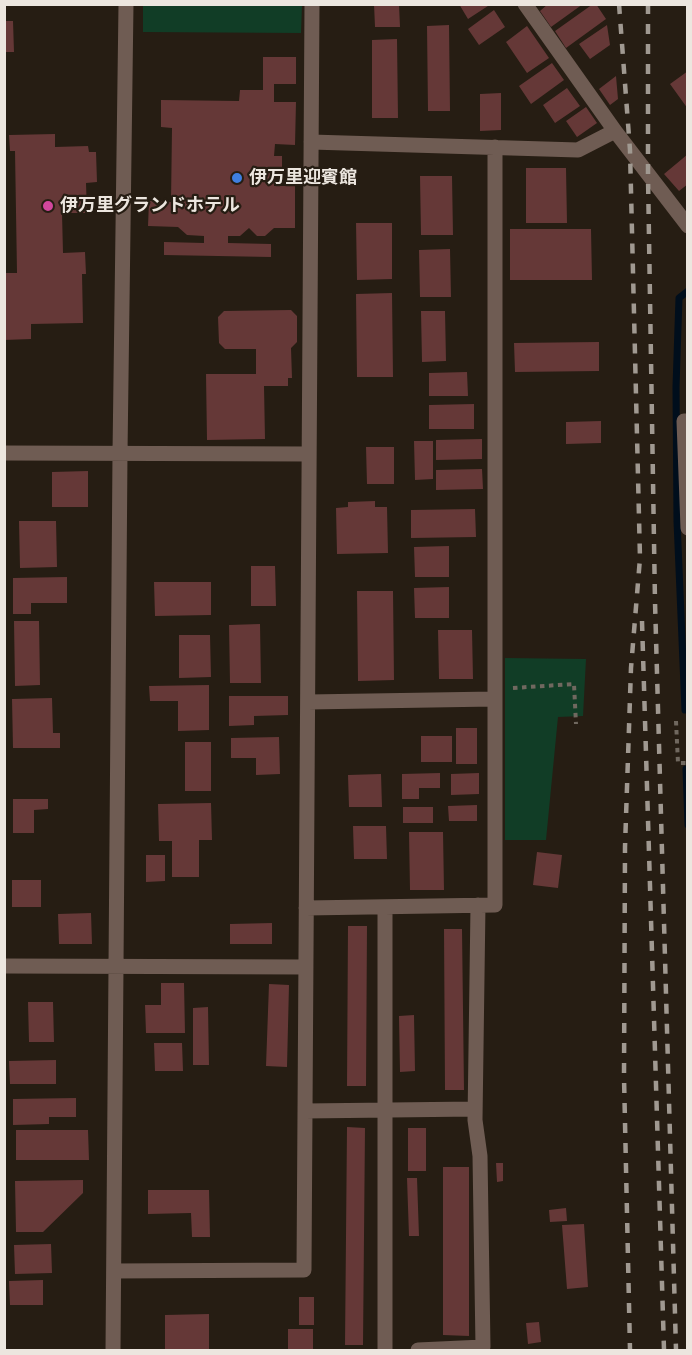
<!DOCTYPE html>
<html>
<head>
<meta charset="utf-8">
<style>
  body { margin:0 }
  #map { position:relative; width:692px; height:1355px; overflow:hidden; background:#261d13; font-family:"PT Serif",serif }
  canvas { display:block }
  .frame { position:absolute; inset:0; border:6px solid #ece6df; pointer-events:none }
</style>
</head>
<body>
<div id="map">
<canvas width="692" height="1355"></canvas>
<div class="frame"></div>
</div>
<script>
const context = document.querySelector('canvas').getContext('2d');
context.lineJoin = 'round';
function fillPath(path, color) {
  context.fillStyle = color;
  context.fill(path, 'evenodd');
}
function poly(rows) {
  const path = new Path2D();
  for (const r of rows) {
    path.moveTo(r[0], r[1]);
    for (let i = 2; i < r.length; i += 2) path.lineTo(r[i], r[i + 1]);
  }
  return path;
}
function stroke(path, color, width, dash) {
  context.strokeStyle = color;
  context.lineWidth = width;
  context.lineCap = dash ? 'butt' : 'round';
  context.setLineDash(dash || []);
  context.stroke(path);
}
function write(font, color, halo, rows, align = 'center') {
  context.font = font + ' "PT Serif","Noto Sans JP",serif';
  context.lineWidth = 4.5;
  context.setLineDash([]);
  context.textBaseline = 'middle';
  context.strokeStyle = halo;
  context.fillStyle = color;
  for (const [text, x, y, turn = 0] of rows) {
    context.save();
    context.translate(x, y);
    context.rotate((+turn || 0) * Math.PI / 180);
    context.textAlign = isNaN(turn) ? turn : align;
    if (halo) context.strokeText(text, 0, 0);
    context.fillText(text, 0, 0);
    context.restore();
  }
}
fillPath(poly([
  [143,5,302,5,301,33,143,32],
  [505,658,586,659,583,716,558,717,546,840,505,840]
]), '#113d26');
stroke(poly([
  [685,710,677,521,676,387,679,298,688,291],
  [686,769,688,825]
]), '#000e1c', 7);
fillPath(poly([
  [374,4,399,4,400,27,375,27],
  [459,4,491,4,468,19],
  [548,4,583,4,551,27,540,11],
  [593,4,596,4,606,19,566,48,555,31],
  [494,10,505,27,479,45,468,29],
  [4,21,13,21,14,52,4,52],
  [449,25,450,111,428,111,427,26],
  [607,25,610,45,590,59,579,44],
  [527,26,549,58,527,73,506,42],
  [397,39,398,118,372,118,372,40],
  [263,57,296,57,296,84,274,84,274,102,296,102,295,145,275,144,274,156,282,156,282,175,274,174,274,186,295,186,295,228,274,228,265,236,257,236,249,228,240,236,228,236,228,243,271,244,271,257,164,255,164,242,204,243,204,236,187,235,178,227,148,226,149,201,171,202,172,128,161,127,161,100,239,101,240,90,263,90],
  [552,63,564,80,531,104,519,86],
  [688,71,688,109,670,84],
  [616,76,618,99,610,105,599,89],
  [567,88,580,106,555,123,543,105],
  [501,93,501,130,480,131,480,94],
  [586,107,597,123,577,137,566,121],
  [55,134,55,147,88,146,89,152,96,152,97,182,86,183,87,213,62,213,63,253,85,252,86,274,82,274,83,323,31,324,31,339,4,340,4,273,17,273,15,151,10,151,9,135],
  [688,154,688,184,679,191,664,174],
  [526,168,566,168,567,223,526,223],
  [420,176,452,176,453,235,421,235],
  [356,223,392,223,392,279,357,280],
  [510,229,591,229,592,280,510,280],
  [450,249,451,297,420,297,419,250],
  [392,293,393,377,357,377,356,294],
  [291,310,297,316,297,342,291,348,292,378,288,378,288,386,264,386,265,439,207,440,206,374,256,374,256,349,225,349,219,343,218,317,224,311],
  [421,311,445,311,446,361,422,362],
  [599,342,599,371,515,372,514,343],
  [467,372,468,396,429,396,429,373],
  [474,404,474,429,429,429,429,405],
  [601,421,601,443,566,444,566,422],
  [482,439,482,459,436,460,436,440],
  [414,441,433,441,433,479,415,480],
  [366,447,394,447,394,484,367,484],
  [482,469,483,489,436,490,436,470],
  [88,471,88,507,52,507,52,472],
  [375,501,375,507,387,507,388,553,337,554,336,508,348,507,348,502],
  [475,509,476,537,411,538,411,510],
  [19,521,56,521,57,567,20,568],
  [449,546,449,577,415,577,414,547],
  [251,566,275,566,276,606,251,606],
  [67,577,67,603,31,603,31,614,13,614,13,578],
  [154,582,211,582,211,615,155,616],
  [449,587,449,618,415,618,414,588],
  [357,591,393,591,394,680,358,681],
  [14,621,39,621,40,685,15,686],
  [260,624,261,683,230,683,229,625],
  [438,630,472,630,473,679,439,679],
  [179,635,210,635,211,677,179,678],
  [209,685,209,730,178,731,178,701,150,701,149,686],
  [229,696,288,696,288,715,254,716,254,725,229,726],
  [52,698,53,733,60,733,60,748,13,748,12,699],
  [456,728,477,728,477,764,456,764],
  [421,736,452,736,452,762,421,762],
  [279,737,280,774,256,775,256,758,231,758,231,738],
  [185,742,211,742,211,791,185,791],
  [440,773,440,788,419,788,419,799,402,799,402,774],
  [479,773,479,794,451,795,451,774],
  [381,774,382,807,349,807,348,775],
  [13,799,48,799,48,809,34,810,34,833,13,833],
  [211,803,212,840,199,840,199,877,172,877,172,841,159,841,158,804],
  [477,805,477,821,449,821,448,806],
  [403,807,433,807,433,823,403,823],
  [353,826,386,826,387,859,354,859],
  [409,832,443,832,444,890,410,890],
  [537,852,562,855,558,888,533,885],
  [146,855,165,855,165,881,146,882],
  [12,880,41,880,41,907,12,907],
  [91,913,92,944,59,944,58,914],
  [272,923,272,944,230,944,230,924],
  [348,926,367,926,366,1086,347,1086],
  [444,929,462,929,464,1090,445,1090],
  [161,983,184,983,185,1033,146,1033,145,1005,161,1005],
  [269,984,289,985,287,1067,266,1066],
  [28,1002,53,1002,54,1042,29,1042],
  [208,1007,209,1065,193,1065,193,1008],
  [414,1015,415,1071,400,1072,399,1016],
  [154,1043,182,1043,183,1071,155,1071],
  [56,1060,56,1084,10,1084,9,1061],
  [76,1098,76,1117,49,1117,49,1124,13,1125,13,1099],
  [347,1127,365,1128,363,1345,345,1345],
  [408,1128,426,1128,426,1171,408,1171],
  [16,1130,88,1130,89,1160,16,1160],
  [496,1163,503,1163,503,1181,497,1182],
  [443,1167,469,1167,469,1336,443,1335],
  [407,1178,417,1178,419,1236,409,1236],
  [83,1180,83,1193,43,1232,16,1232,15,1181],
  [148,1190,209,1190,210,1237,192,1237,191,1213,148,1214],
  [566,1208,567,1221,550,1222,549,1210],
  [584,1224,588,1287,567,1289,562,1225],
  [51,1244,52,1273,15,1274,14,1245],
  [43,1280,43,1305,10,1305,9,1281],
  [299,1297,314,1297,314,1325,299,1325],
  [209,1314,209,1350,165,1350,165,1315],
  [539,1322,541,1342,528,1344,526,1323],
  [288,1329,313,1329,313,1350,288,1350]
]), '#653837');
stroke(poly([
  [513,688,574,684,576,724],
  [676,721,678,763,688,763]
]), '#70685f', 4, [4.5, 4.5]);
stroke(poly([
  [525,4,615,131,688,226],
  [311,142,578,150,615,131],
  [688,421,684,421,688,528],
  [4,453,309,454],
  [308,702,494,699],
  [385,907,385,1350],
  [306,908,495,905,495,147],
  [4,966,306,967],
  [305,1111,475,1109],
  [114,1271,304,1270,312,4],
  [113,1350,120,453,126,4],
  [418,1350,483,1347,480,1156,475,1120,478,905]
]), '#6f5c53', 15);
stroke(poly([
  [619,4,630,150,640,558,631,668,625,847,624,1077,630,1350],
  [648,4,648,176,655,602,676,1350],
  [642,621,664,1350]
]), '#a09991', 4.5, [10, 10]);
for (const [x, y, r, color] of [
  [237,178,6,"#3f7fe0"],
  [48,206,6,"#d1479c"]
]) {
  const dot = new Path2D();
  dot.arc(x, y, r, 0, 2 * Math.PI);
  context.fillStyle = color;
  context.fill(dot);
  stroke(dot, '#261d13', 2);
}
write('bold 18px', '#ece6df', '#261d13', [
  ["伊万里迎賓館",249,178],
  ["伊万里グランドホテル",60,206]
], 'left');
</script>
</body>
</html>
